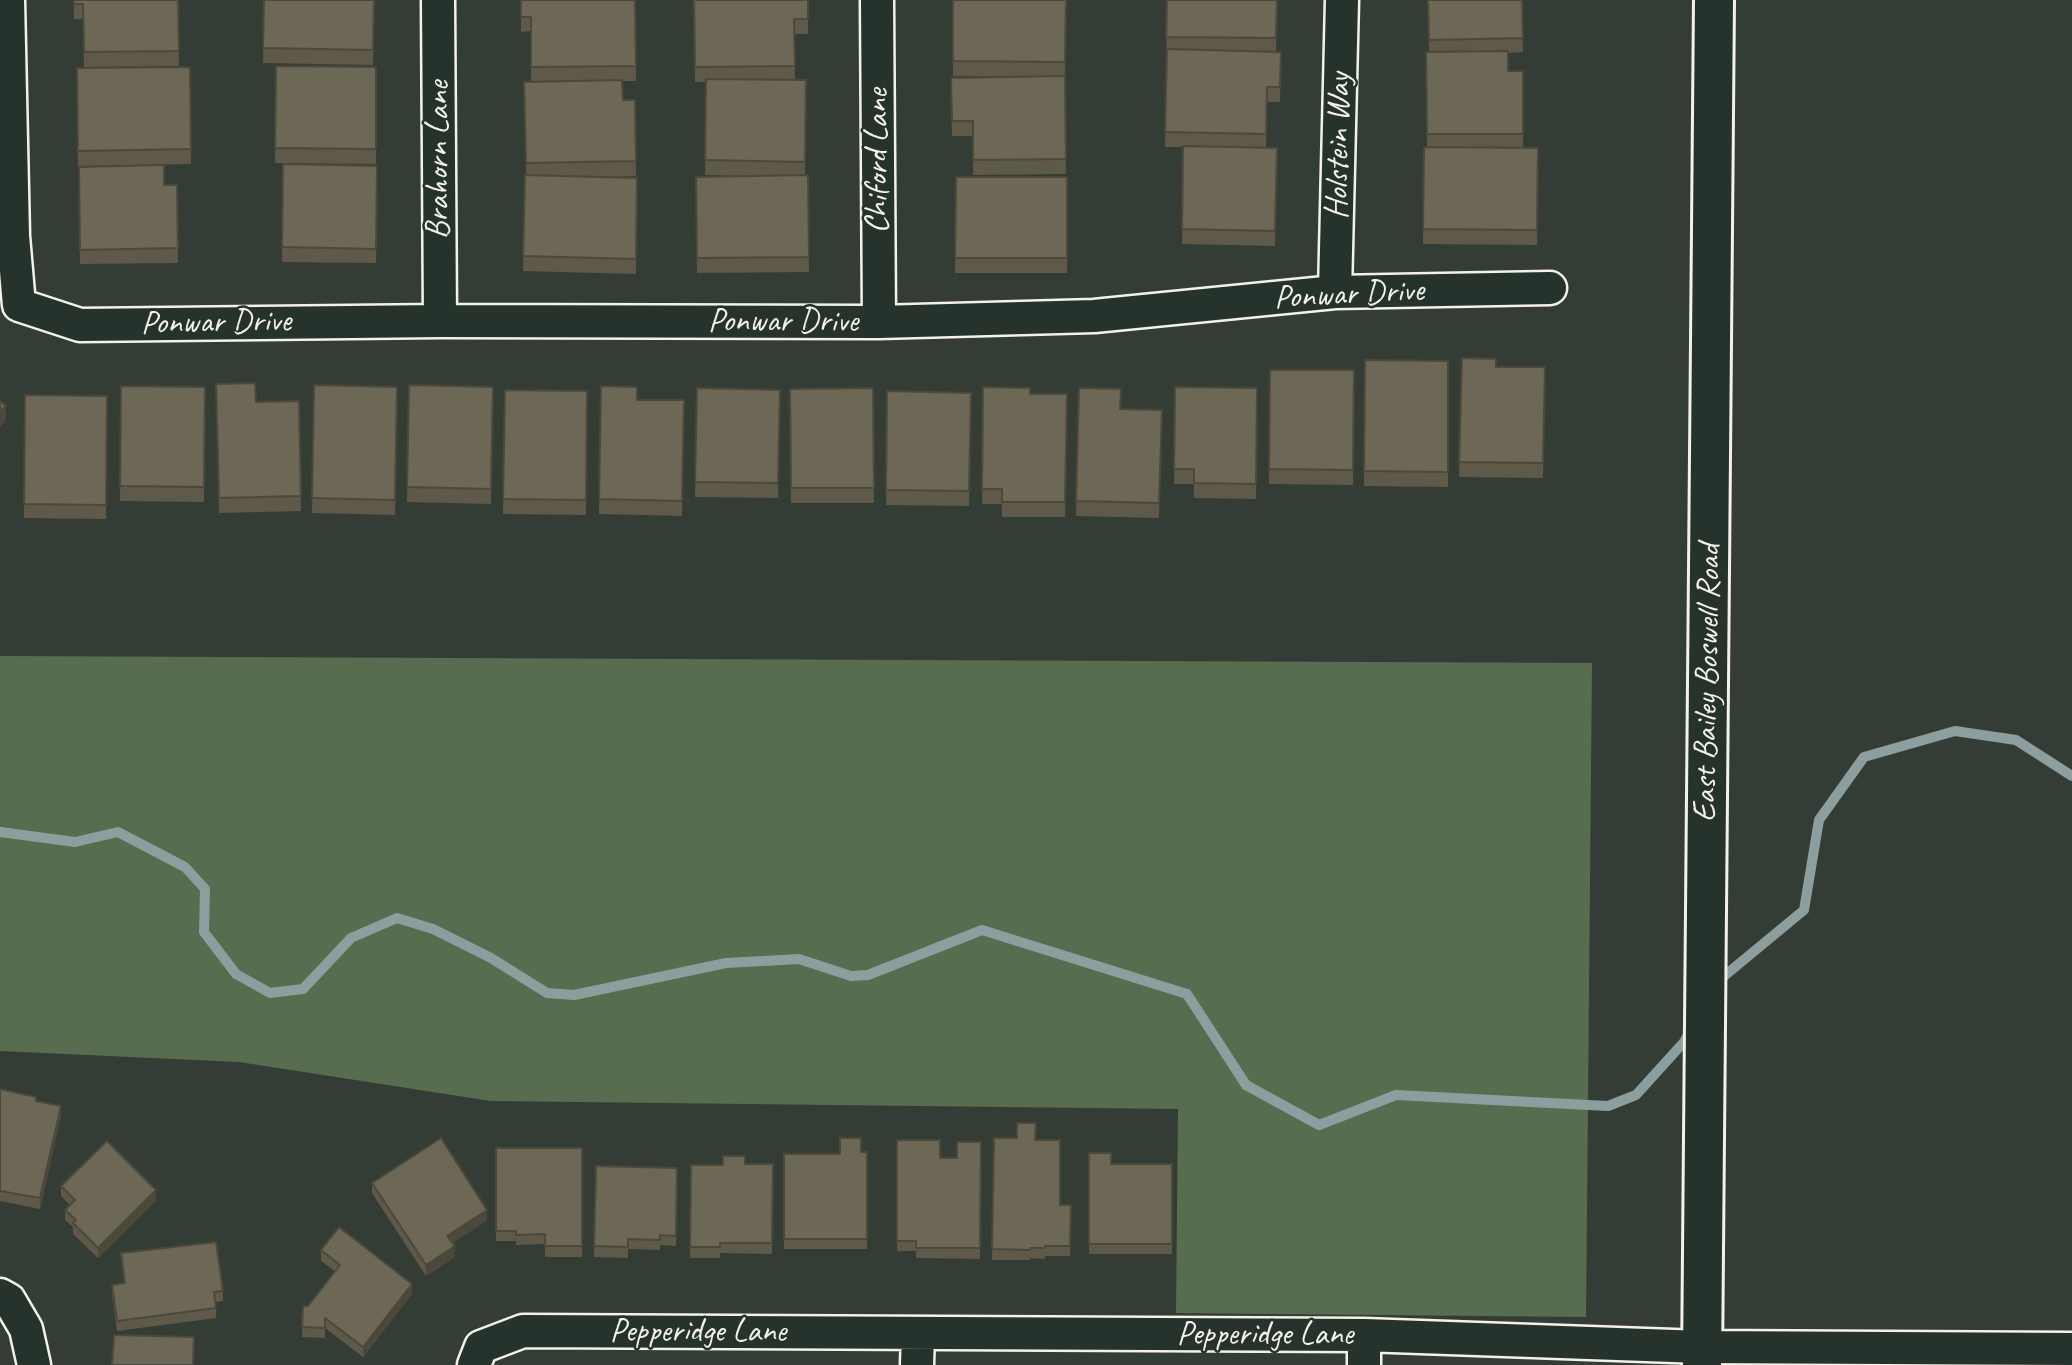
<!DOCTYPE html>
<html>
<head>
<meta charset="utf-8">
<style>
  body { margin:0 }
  canvas { display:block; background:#343d35 }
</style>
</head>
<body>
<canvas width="2072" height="1365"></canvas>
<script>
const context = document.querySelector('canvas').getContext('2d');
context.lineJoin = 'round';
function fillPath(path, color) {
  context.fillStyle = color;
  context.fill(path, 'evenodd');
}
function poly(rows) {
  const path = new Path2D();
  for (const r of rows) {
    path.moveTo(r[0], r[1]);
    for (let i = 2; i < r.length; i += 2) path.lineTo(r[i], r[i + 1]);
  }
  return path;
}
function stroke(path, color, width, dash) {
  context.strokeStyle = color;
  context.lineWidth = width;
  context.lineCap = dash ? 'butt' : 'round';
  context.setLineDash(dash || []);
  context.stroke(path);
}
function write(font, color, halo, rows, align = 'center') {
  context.font = font + ' Caveat,sans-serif';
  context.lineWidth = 5;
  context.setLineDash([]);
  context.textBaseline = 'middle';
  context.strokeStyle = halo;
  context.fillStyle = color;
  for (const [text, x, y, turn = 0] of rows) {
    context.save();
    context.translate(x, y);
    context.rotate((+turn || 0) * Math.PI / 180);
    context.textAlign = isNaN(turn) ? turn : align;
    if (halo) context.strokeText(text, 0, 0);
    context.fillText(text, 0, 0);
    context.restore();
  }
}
fillPath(poly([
  [0,656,1592,663,1586,1317,1176,1313,1178,1109,491,1101,239,1062,0,1051]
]), '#586c50');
stroke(poly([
  [0,832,75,842,118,832,185,867,205,889,204,932,236,974,270,993,303,989,351,938,397,918,433,929,491,958,547,993,574,995,726,963,799,959,851,976,868,975,982,930,1187,994,1246,1085,1319,1125,1396,1095,1608,1106,1636,1095,1684,1042,1692,1028],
  [1718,985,1723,977,1804,910,1819,820,1864,757,1955,731,2016,740,2072,776]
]), '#8d9e9f', 10);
const street = poly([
  [8,0,13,236,19,305,80,325,440,321,879,322,1094,316,1335,292,1550,288],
  [438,0,440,321],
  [877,0,879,322],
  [1335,292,1342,0],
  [0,1295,9,1300,26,1329,34,1365],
  [474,1365,481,1347,523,1331,1364,1335,1702,1347,2072,1349],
  [917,1365,918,1333],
  [1364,1365,1364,1335]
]);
const secondary = poly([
  [1702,1365,1714,0]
]);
stroke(street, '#f4f1e8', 37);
stroke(secondary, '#f4f1e8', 44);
stroke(street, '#26332d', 32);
stroke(secondary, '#26332d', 38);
fillPath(poly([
  [74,0,178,0,179,66,84,67,83,19,74,19],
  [264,0,375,0,373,65,263,63],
  [521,0,635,0,636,81,622,81,623,100,635,100,636,176,606,177,637,178,636,274,523,271,525,175,526,175,524,82,531,81,531,31,521,32],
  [694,0,808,0,808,34,794,34,795,80,806,80,805,175,808,175,809,272,697,273,696,177,745,176,705,175,706,82,695,82],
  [953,0,1066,0,1065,77,1066,174,973,175,973,136,952,136,951,78,1038,77,953,76],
  [1167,0,1277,0,1276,52,1281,52,1280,102,1267,102,1266,147,1277,148,1275,246,1182,244,1183,147,1165,147],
  [1427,0,1522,0,1523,52,1508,53,1508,71,1523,71,1523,148,1538,148,1537,245,1423,244,1424,147,1427,147,1426,52,1429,52],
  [276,66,376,67,376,164,275,163],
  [190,67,191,164,78,166,77,68],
  [283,164,377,166,376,263,282,262],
  [79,167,164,185,177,185,178,263,80,264],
  [956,177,1067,177,1067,273,955,273],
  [1462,358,1496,367,1545,367,1543,478,1459,477],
  [1365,360,1448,361,1448,487,1364,486],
  [1270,370,1354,370,1353,485,1269,484],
  [216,384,256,402,299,401,301,511,219,513],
  [314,385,397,387,395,515,312,513],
  [409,385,493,387,491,504,407,502],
  [121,386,205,387,204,502,120,501],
  [601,386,637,400,684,400,682,516,599,514],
  [983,387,1030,394,1067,394,1065,517,1002,517,1002,504,982,504],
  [1175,387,1257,388,1256,499,1194,498,1194,484,1174,484],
  [697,388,780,390,778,498,695,497],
  [873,388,874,503,791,503,790,389],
  [1079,388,1120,409,1162,410,1159,518,1076,516],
  [505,390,587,391,586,515,503,514],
  [887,391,971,393,969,506,886,505],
  [25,395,107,396,106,519,24,518],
  [0,1089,36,1101,61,1116,40,1209,0,1201],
  [994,1138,1017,1138,1036,1140,1060,1205,1071,1205,1070,1256,1045,1256,1045,1259,1030,1258,1030,1260,992,1260],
  [897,1140,940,1158,957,1158,981,1142,980,1259,916,1258,916,1251,897,1251],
  [496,1148,582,1148,582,1257,545,1257,545,1244,516,1245,516,1241,496,1241],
  [861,1152,867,1152,867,1249,784,1249,784,1154,840,1154],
  [1089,1153,1111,1164,1172,1164,1172,1254,1089,1254],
  [745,1164,773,1164,772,1254,720,1253,720,1258,690,1258,691,1165,723,1165],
  [596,1166,677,1168,676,1246,660,1245,660,1250,628,1249,628,1258,594,1257],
  [372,1183,487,1220,452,1243,455,1257,426,1276,372,1193],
  [61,1186,156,1200,98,1258,73,1234,73,1227,65,1220,65,1210,70,1205,61,1196],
  [321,1250,412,1294,363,1357,325,1328,325,1338,302,1337,302,1327,308,1306,335,1271,321,1261],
  [121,1253,223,1291,223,1301,216,1302,216,1318,117,1331,112,1295,112,1285,124,1283,121,1263]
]), '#5e5949');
fillPath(poly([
  [6,406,6,421,0,427,0,412],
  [61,1106,61,1116,40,1209,40,1198],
  [156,1190,156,1200,98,1258,98,1248],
  [487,1210,487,1220,447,1246,447,1236],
  [455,1246,455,1257,426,1276,426,1265],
  [412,1284,412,1294,363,1357,363,1347]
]), '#4c483c');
const building = poly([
  [74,0,178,0,179,51,84,52,83,4,74,4,74,0],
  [264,0,374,0,373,50,263,48,264,0],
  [521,0,635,0,636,66,531,67,531,17,521,17,521,0],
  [694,0,808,0,808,19,794,19,795,66,695,67,694,0],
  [953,0,1066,0,1065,62,953,61,953,0],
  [1167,0,1277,0,1276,38,1166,37,1167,0],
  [1428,0,1522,0,1523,38,1429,40,1428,0],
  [1167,49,1281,52,1280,87,1267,87,1266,134,1165,132,1167,49],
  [1508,51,1508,71,1523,71,1523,134,1427,134,1426,52,1508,51],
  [276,66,376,67,376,149,275,148,276,66],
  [190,67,191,149,78,151,77,68,190,67],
  [1065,76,1066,159,973,160,973,121,952,121,951,78,1065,76],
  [706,79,806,80,805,162,705,160,706,79],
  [622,80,623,100,635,100,636,161,526,163,524,82,622,80],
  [1183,146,1277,148,1275,231,1182,229,1183,146],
  [1424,147,1538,148,1537,230,1423,229,1424,147],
  [283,164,377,166,376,249,282,247,283,164],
  [164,165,164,185,177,185,178,248,80,250,79,167,164,165],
  [525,175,637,178,636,259,523,256,525,175],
  [808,175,809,257,697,258,696,177,808,175],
  [956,177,1067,177,1067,258,955,258,956,177],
  [1462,358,1496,359,1496,367,1545,367,1543,463,1459,462,1462,358],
  [1365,360,1448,361,1448,472,1364,471,1365,360],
  [1270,370,1354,370,1353,470,1269,469,1270,370],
  [255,383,256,402,299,401,301,496,219,498,216,384,255,383],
  [314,385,397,387,395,500,312,498,314,385],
  [409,385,493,387,491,489,407,487,409,385],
  [121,386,205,387,204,487,120,486,121,386],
  [601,386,637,387,637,400,684,400,682,501,599,499,601,386],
  [983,387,1030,388,1030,394,1067,394,1065,502,1002,502,1002,489,982,489,983,387],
  [1175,387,1257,388,1256,484,1194,483,1194,469,1174,469,1175,387],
  [697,388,780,390,778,483,695,482,697,388],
  [873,388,874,488,791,488,790,389,873,388],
  [1079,388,1121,389,1120,409,1162,410,1159,503,1076,501,1079,388],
  [505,390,587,391,586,500,503,499,505,390],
  [887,391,971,393,969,491,886,490,887,391],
  [25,395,107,396,106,505,24,504,25,395],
  [0,401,6,406,0,412,0,401],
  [0,1089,36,1097,36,1101,61,1106,40,1198,0,1191,0,1089],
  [1017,1123,1036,1123,1035,1140,1060,1140,1060,1205,1071,1205,1070,1246,1045,1246,1045,1248,1030,1248,1030,1250,992,1249,994,1138,1017,1138,1017,1123],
  [441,1138,487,1210,447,1236,455,1246,426,1265,372,1183,441,1138],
  [840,1138,861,1138,861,1152,867,1152,867,1239,784,1239,784,1154,840,1154,840,1138],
  [897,1140,940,1140,940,1158,957,1158,957,1142,981,1142,980,1248,916,1248,916,1241,897,1241,897,1140],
  [107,1141,156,1190,98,1248,73,1223,76,1220,65,1210,75,1200,61,1186,107,1141],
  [496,1148,582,1148,582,1246,545,1246,545,1234,516,1235,516,1231,496,1231,496,1148],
  [1089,1153,1111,1153,1111,1164,1172,1164,1172,1244,1089,1244,1089,1153],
  [723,1156,745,1156,745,1164,773,1164,772,1243,720,1243,720,1247,690,1247,691,1165,723,1165,723,1156],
  [596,1166,677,1168,676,1236,660,1235,660,1240,628,1239,628,1247,594,1246,596,1166],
  [339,1227,412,1284,363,1347,325,1318,325,1328,302,1327,303,1306,308,1306,340,1265,321,1250,339,1227],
  [216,1242,223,1291,214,1292,216,1308,117,1321,112,1285,125,1283,121,1253,216,1242],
  [114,1335,194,1337,193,1365,112,1365,114,1335]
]);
fillPath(building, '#6d6755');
stroke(building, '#4c483c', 2);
write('33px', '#f4f1e8', '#26332d', [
  ["Holstein Way",1339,146,-89],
  ["Brahorn Lane",439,160,-90],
  ["Chiford Lane",878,161,-90],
  ["Ponwar Drive",1349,295,-3],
  ["Ponwar Drive",783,322],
  ["Ponwar Drive",216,323,-1],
  ["East Bailey Boswell Road",1708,683,-89],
  ["Pepperidge Lane",698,1332],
  ["Pepperidge Lane",1265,1335]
]);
</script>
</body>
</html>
